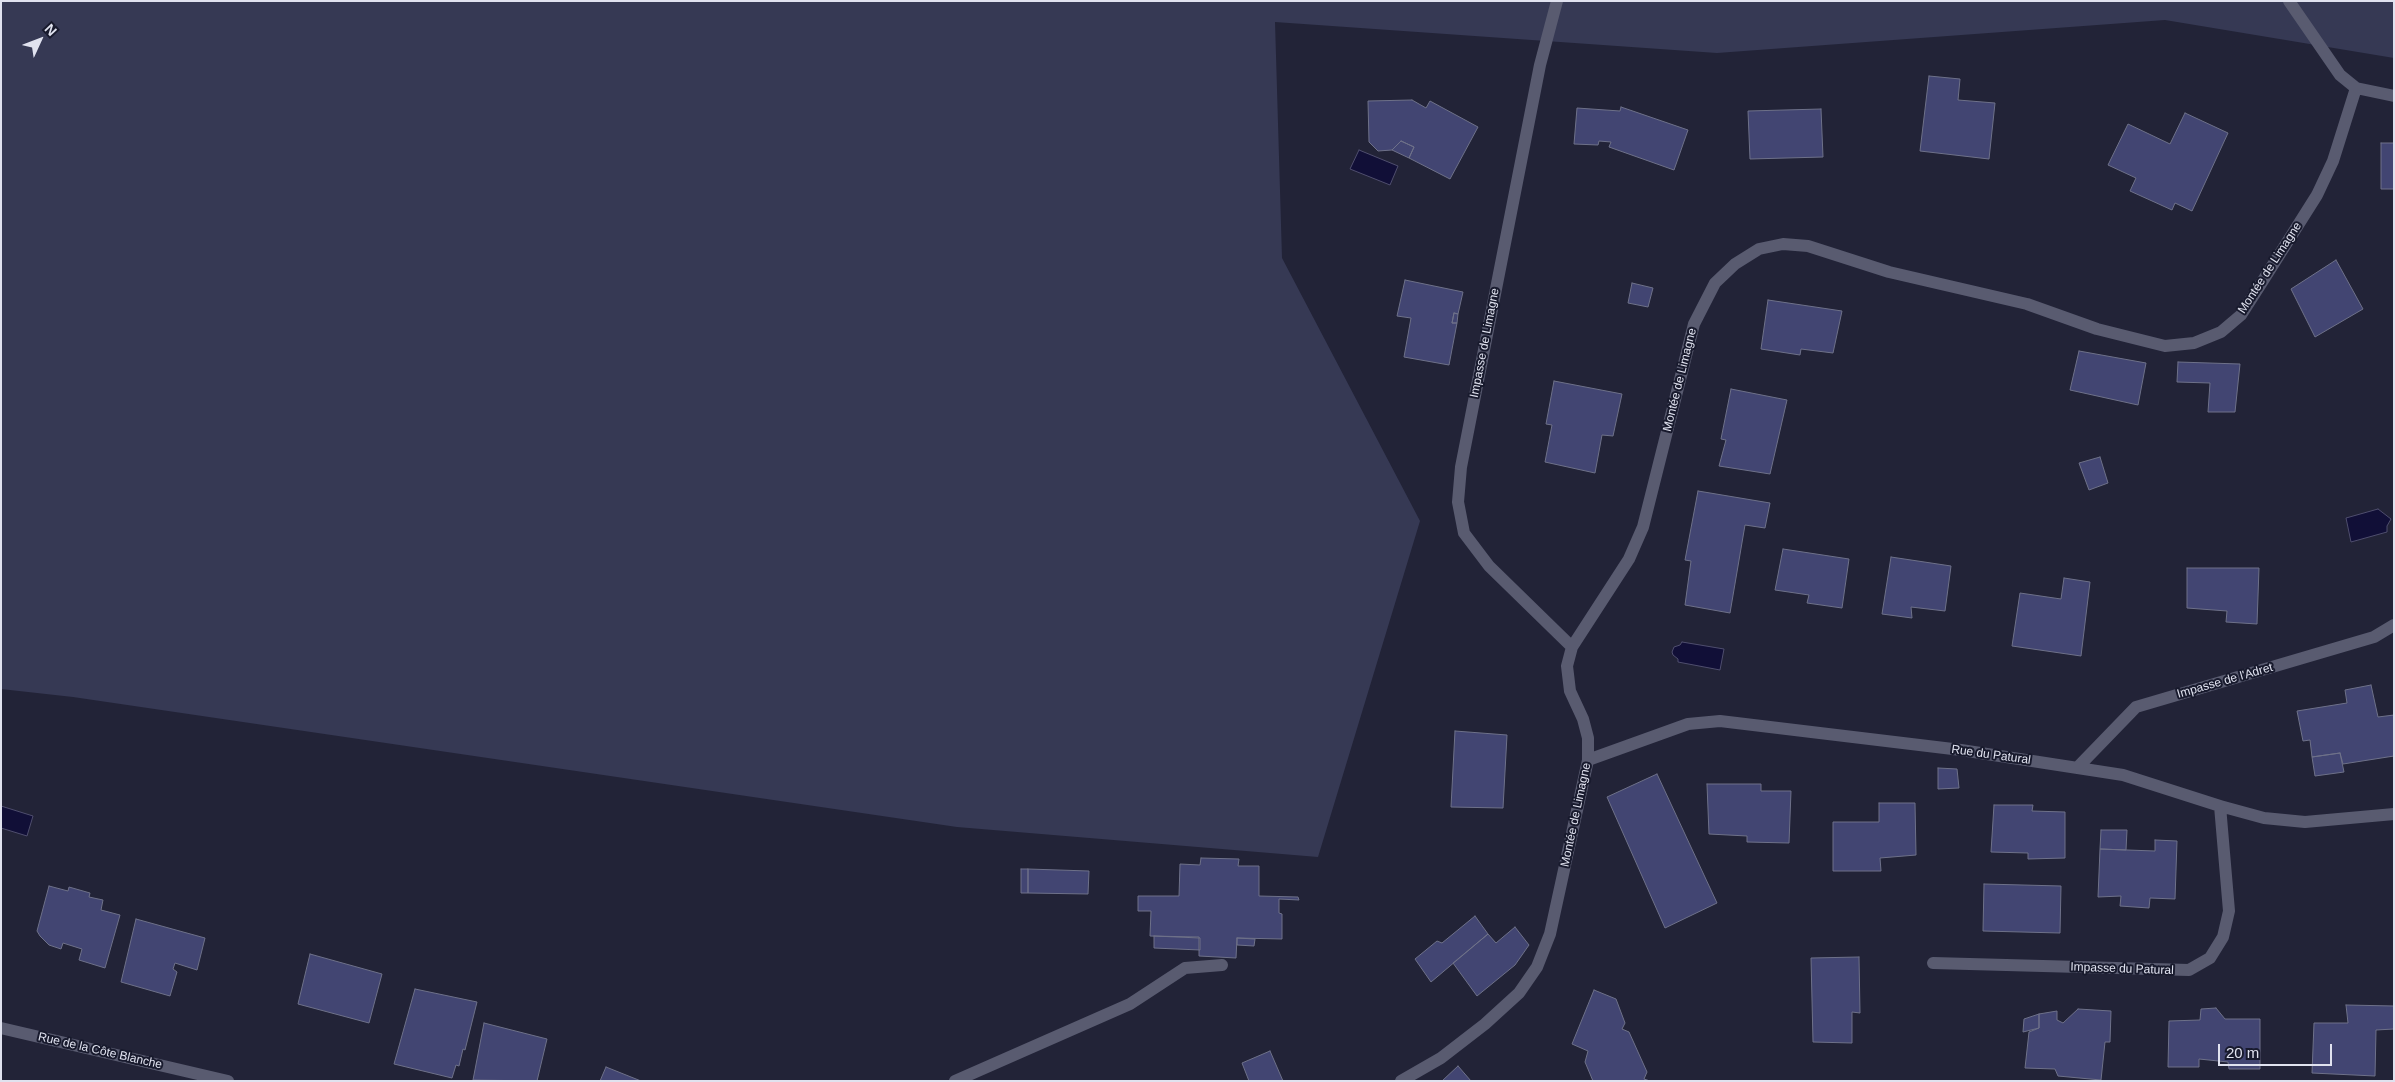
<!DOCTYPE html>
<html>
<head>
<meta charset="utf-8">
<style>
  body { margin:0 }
  #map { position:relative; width:2395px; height:1082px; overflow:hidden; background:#222337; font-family:Helvetica,sans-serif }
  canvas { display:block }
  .frame { position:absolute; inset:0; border:2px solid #e0e2ef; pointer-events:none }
  .north { position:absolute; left:15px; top:15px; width:50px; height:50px; -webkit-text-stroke:4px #181a2d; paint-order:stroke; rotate:47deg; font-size:14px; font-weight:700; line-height:20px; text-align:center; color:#e0e2ef }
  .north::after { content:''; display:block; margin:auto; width:18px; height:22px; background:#e0e2ef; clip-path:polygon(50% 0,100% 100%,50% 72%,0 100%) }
  .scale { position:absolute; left:2218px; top:1044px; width:114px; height:22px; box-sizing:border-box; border:2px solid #e0e2ef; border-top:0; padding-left:6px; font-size:15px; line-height:18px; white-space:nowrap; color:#e0e2ef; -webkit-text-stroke:4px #181a2d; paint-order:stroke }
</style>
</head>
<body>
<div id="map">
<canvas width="2395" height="1082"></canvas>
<div class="frame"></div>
<div class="north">N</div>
<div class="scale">20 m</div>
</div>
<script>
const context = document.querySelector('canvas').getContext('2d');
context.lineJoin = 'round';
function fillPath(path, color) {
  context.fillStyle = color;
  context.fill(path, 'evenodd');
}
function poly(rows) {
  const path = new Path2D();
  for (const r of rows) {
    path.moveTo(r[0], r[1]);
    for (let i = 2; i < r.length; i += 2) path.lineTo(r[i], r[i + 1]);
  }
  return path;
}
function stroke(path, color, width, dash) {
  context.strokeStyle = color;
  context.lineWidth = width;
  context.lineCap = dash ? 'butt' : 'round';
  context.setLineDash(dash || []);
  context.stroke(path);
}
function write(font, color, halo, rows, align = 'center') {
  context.font = font + ' Helvetica,sans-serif';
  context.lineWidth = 4;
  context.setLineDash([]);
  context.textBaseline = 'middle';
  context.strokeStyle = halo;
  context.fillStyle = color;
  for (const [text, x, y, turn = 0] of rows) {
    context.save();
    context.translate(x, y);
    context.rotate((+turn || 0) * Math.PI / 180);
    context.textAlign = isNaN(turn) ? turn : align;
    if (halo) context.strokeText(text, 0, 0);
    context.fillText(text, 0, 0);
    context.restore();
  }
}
fillPath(poly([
  [1,1,2394,1,2394,58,2165,20,1717,53,1275,22,1282,258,1420,521,1318,857,957,827,73,697,1,689]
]), '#363954');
const water = poly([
  [1359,150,1398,166,1390,185,1350,169,1359,150],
  [2378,509,2391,519,2387,526,2387,532,2351,542,2346,518,2378,509],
  [1682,642,1724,649,1720,670,1678,662,1678,659,1673,655,1672,652,1674,647,1680,645,1682,642],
  [1,806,33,816,27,836,1,828,1,806]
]);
fillPath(water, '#110f37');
stroke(water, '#4f4e6e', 1);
const building = poly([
  [1929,76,1960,79,1958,100,1995,103,1989,159,1920,151,1929,76],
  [1412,100,1426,108,1430,101,1478,127,1450,179,1409,158,1414,147,1401,141,1392,150,1378,151,1369,142,1368,101,1412,100],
  [1621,107,1688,130,1674,170,1609,147,1611,142,1599,141,1598,145,1574,144,1577,108,1620,111,1621,107],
  [1821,109,1823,157,1750,159,1748,111,1821,109],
  [2185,113,2228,133,2192,211,2175,203,2172,210,2130,191,2136,178,2108,165,2128,124,2170,144,2185,113],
  [1401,141,1414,147,1409,158,1392,150,1401,141],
  [2381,143,2394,143,2394,189,2381,189,2381,143],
  [2336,260,2363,309,2315,337,2291,289,2336,260],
  [1405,280,1463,292,1458,314,1454,313,1452,323,1457,323,1449,365,1404,357,1411,318,1397,316,1405,280],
  [1632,283,1653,288,1648,307,1628,303,1632,283],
  [1768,300,1842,311,1833,353,1801,349,1800,355,1761,349,1768,300],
  [1454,313,1458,314,1457,323,1452,323,1454,313],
  [2079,351,2146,363,2138,405,2070,390,2079,351],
  [2178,362,2240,364,2235,412,2208,412,2210,383,2177,382,2178,362],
  [1554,381,1622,394,1613,436,1602,435,1595,473,1545,462,1552,425,1546,424,1554,381],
  [1731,389,1787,400,1770,474,1719,466,1726,440,1721,439,1731,389],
  [2100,457,2108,483,2089,490,2079,463,2100,457],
  [1698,491,1770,503,1765,528,1745,525,1730,613,1685,605,1691,561,1685,560,1698,491],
  [1783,549,1849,559,1842,608,1807,603,1809,595,1775,590,1783,549],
  [1891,557,1951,566,1945,611,1911,607,1912,618,1882,614,1891,557],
  [2187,568,2259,568,2257,624,2226,622,2227,611,2187,608,2187,568],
  [2064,578,2090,582,2081,656,2012,646,2020,593,2061,599,2064,578],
  [2371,685,2378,717,2394,715,2394,756,2343,764,2340,753,2312,757,2310,740,2303,741,2297,711,2347,703,2345,690,2371,685],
  [1455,731,1507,735,1503,808,1451,807,1455,731],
  [2340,753,2344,772,2315,776,2312,757,2340,753],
  [1938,768,1957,769,1959,788,1938,789,1938,768],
  [1657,774,1717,903,1665,928,1607,797,1657,774],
  [1707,784,1761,784,1761,791,1791,791,1789,843,1747,842,1747,836,1709,834,1707,784],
  [1879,803,1915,803,1916,855,1880,858,1881,871,1833,871,1833,822,1879,822,1879,803],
  [1994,805,2033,805,2032,811,2065,812,2065,858,2028,859,2028,853,1991,852,1994,805],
  [2101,830,2127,830,2126,850,2100,849,2101,830],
  [2155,840,2177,841,2175,899,2150,898,2149,908,2120,906,2121,896,2098,897,2100,849,2155,851,2155,840],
  [1201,858,1239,859,1238,866,1259,866,1259,896,1298,897,1299,900,1279,899,1279,913,1282,914,1282,939,1237,938,1236,958,1199,956,1199,937,1150,936,1151,911,1138,911,1138,896,1179,896,1180,864,1200,865,1201,858],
  [1021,869,1028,869,1028,893,1021,893,1021,869],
  [1028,869,1089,871,1088,894,1028,893,1028,869],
  [1984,884,2061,886,2060,933,1983,931,1984,884],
  [49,886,68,891,69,887,90,893,89,897,103,900,101,910,120,915,105,968,79,960,82,949,63,943,61,949,49,945,40,936,37,931,49,886],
  [1475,916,1488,934,1431,982,1415,959,1437,941,1442,943,1475,916],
  [136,919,205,938,197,970,175,963,173,969,177,972,170,996,121,982,136,919],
  [1515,927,1529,945,1515,965,1477,996,1453,963,1488,934,1496,943,1515,927],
  [1154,936,1200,938,1200,950,1154,948,1154,936],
  [1237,938,1255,939,1254,946,1237,945,1237,938],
  [310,954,382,974,369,1023,298,1004,310,954],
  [1859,957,1860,1013,1852,1012,1852,1043,1813,1042,1811,958,1859,957],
  [415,989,477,1002,465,1050,463,1049,459,1066,456,1065,452,1078,394,1064,415,989],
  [1594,990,1616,999,1625,1023,1622,1029,1629,1032,1647,1072,1644,1079,1650,1081,1593,1081,1585,1062,1588,1051,1572,1044,1594,990],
  [2346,1005,2394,1006,2394,1029,2376,1030,2375,1076,2312,1073,2314,1023,2348,1023,2346,1005],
  [2216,1008,2225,1019,2260,1019,2260,1069,2229,1069,2228,1062,2199,1059,2199,1067,2168,1067,2169,1021,2200,1020,2201,1009,2216,1008],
  [2078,1009,2111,1011,2110,1042,2105,1042,2101,1080,2058,1076,2055,1069,2025,1068,2029,1032,2039,1028,2039,1014,2057,1011,2057,1020,2063,1023,2078,1009],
  [2039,1014,2039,1028,2023,1032,2024,1019,2039,1014],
  [484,1023,547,1039,537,1081,473,1080,484,1023],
  [1270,1051,1283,1081,1249,1081,1242,1063,1270,1051],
  [1458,1066,1471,1081,1442,1081,1458,1066],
  [606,1067,641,1081,600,1081,606,1067]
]);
fillPath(building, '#424572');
stroke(building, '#6e7189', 1);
stroke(poly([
  [1557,1,1540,65,1461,467,1458,502,1464,533,1489,566,1572,647],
  [2289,1,2340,75,2356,88,2394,96],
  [1588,760,1688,724,1720,721,1961,750,2123,775,2220,806,2264,818,2305,822,2394,814],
  [2077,768,2136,707,2374,637,2394,625],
  [1933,963,2189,970,2210,958,2223,937,2229,911,2220,806],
  [1,1028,228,1081],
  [955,1081,1130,1004,1185,968,1222,965],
  [1401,1081,1441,1058,1485,1024,1519,993,1537,967,1550,934,1588,760,1588,738,1583,719,1570,691,1567,666,1572,647,1629,559,1643,527,1694,324,1715,283,1735,264,1759,249,1783,244,1808,246,1889,272,2027,304,2097,329,2165,346,2194,343,2221,332,2241,315,2264,279,2317,195,2333,161,2356,88]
]), '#595b70', 12);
write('12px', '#e0e2ef', '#181a2d', [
  ["Montée de Limagne",2270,268,-57],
  ["Impasse de Limagne",1485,343,-79],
  ["Montée de Limagne",1680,380,-76],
  ["Impasse de l'Adret",2225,681,-16],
  ["Rue du Patural",1991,755,8],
  ["Montée de Limagne",1576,815,-78],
  ["Impasse du Patural",2122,969,2],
  ["Rue de la Côte Blanche",100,1051,13]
]);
</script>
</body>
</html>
